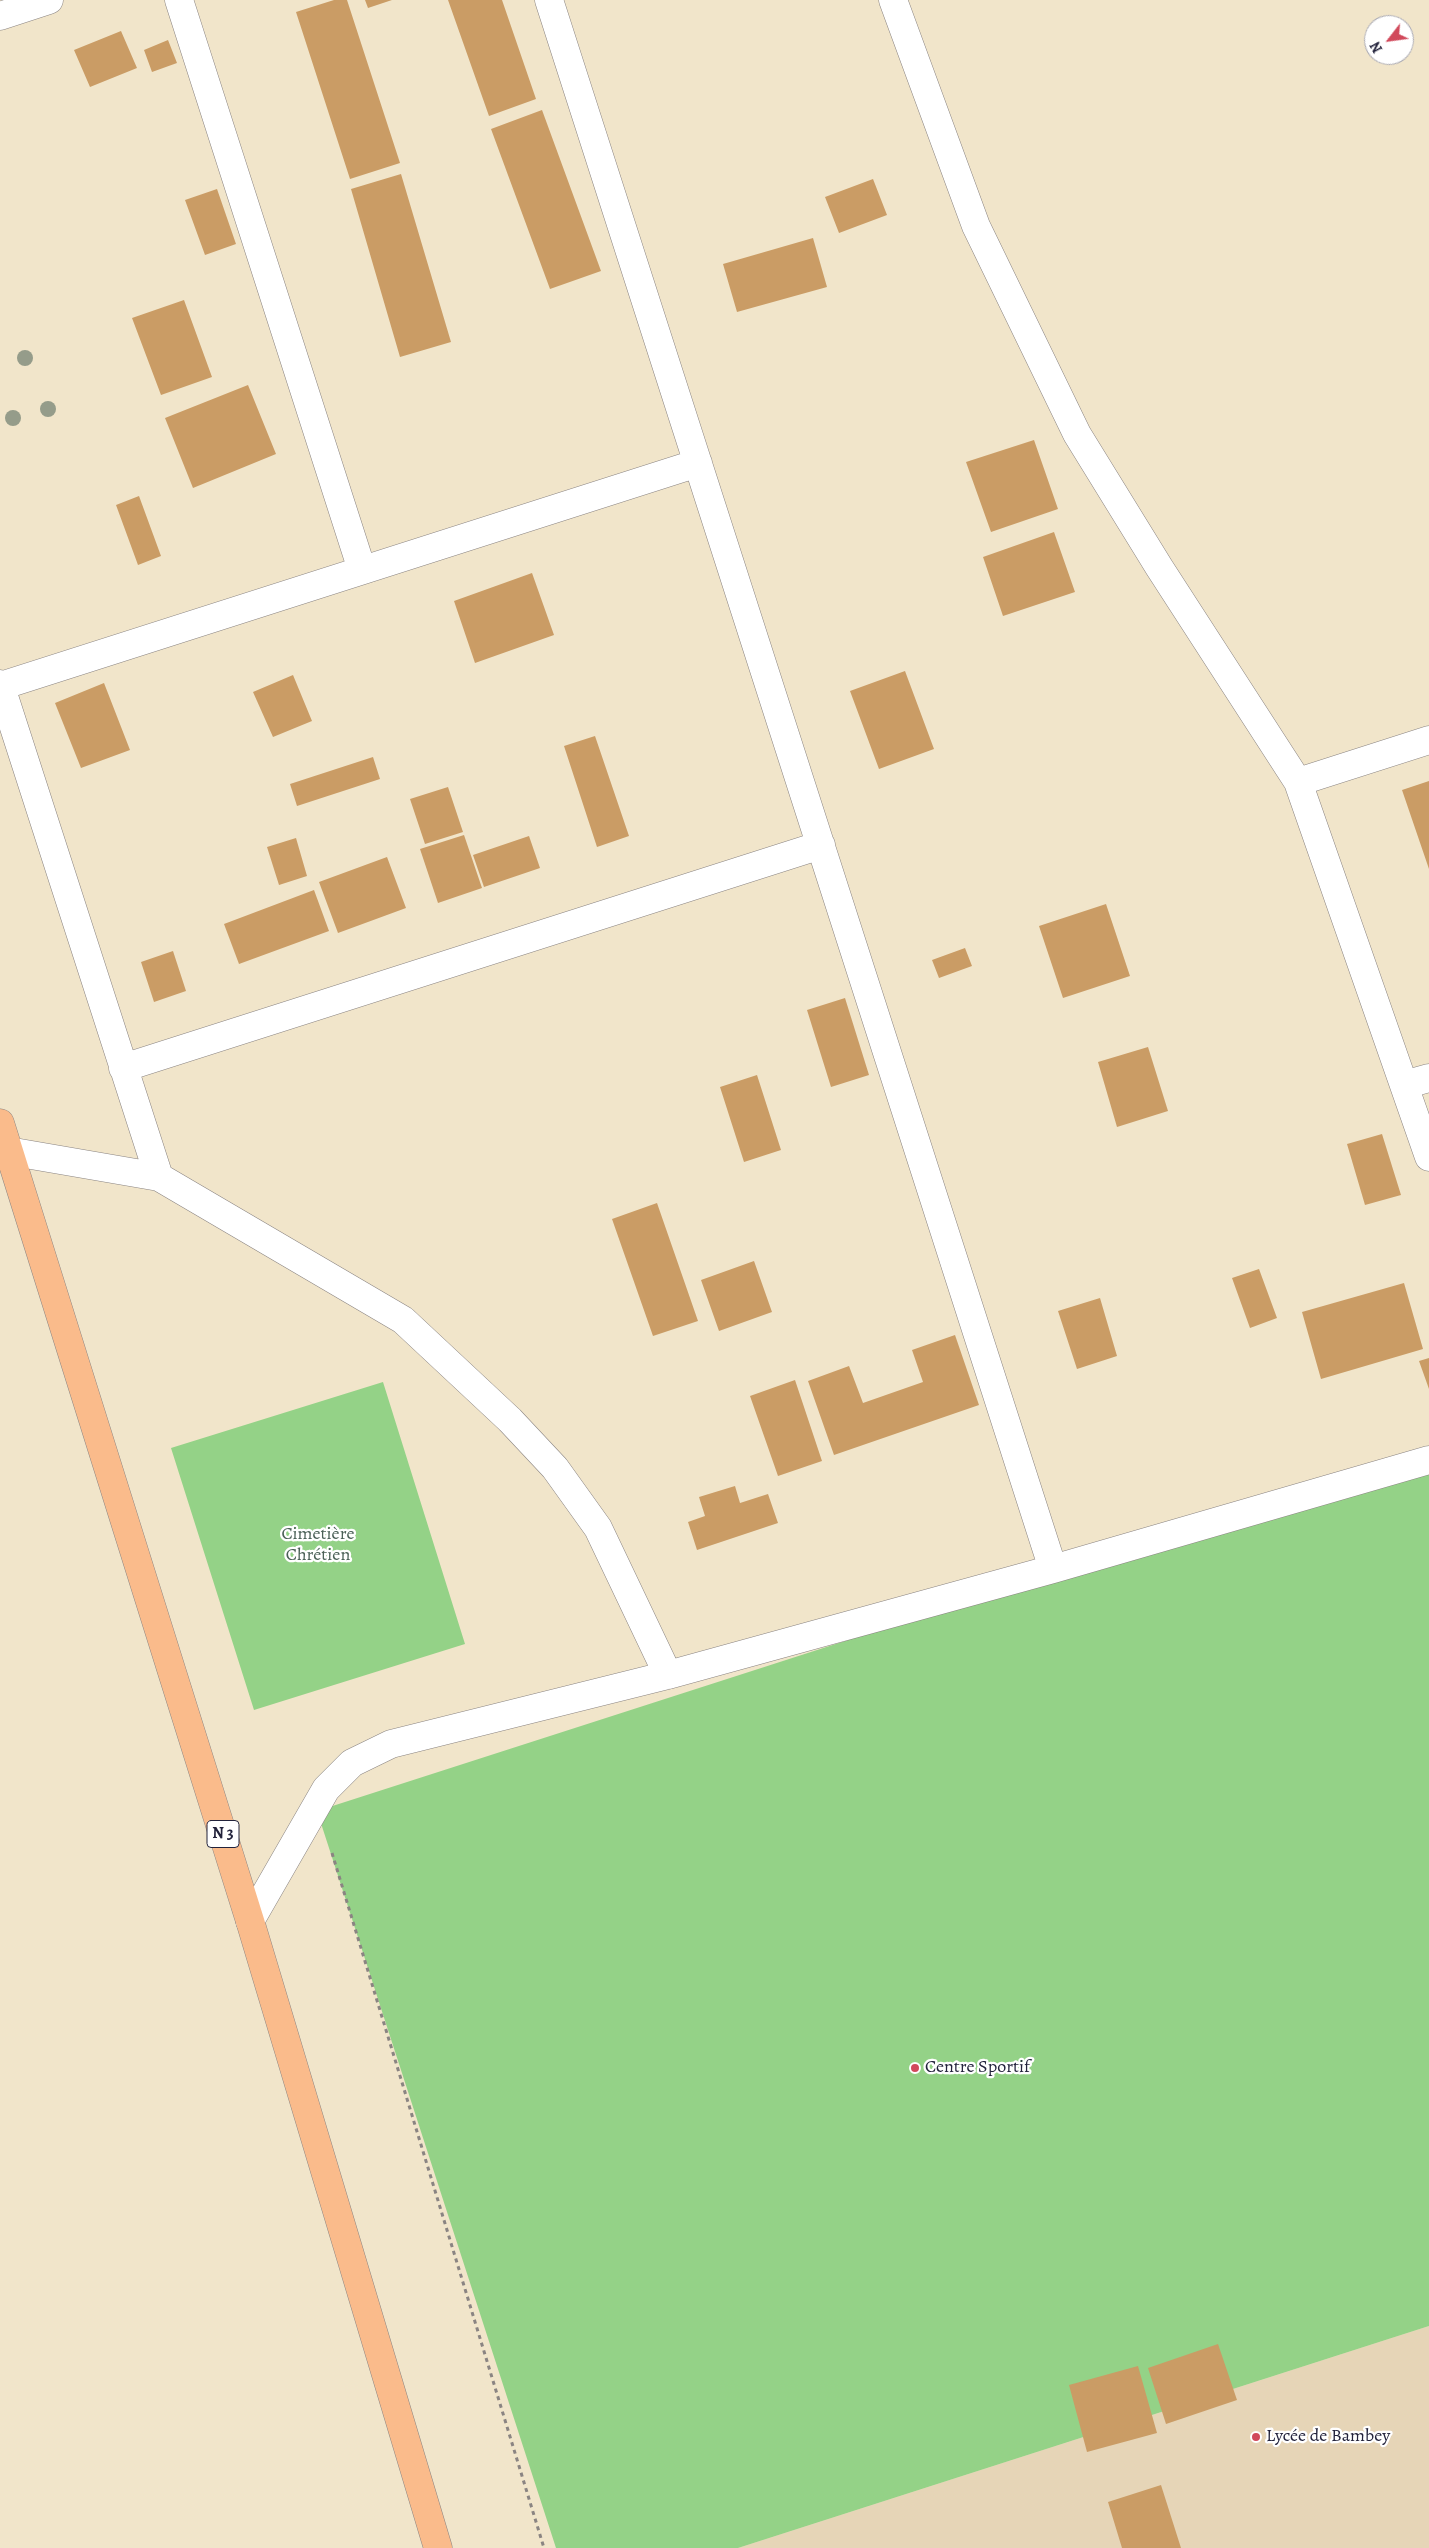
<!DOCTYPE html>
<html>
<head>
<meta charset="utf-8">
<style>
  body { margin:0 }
  #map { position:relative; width:1429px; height:2548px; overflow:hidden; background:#f1e5ca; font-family:Alegreya,serif }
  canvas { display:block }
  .north { position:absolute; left:1364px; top:15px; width:50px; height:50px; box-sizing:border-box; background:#fff; border:1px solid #a7a7b1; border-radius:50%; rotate:240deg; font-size:14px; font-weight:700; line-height:20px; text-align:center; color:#22223b }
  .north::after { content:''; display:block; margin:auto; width:18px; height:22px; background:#d1495b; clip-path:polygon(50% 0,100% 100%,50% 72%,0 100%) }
</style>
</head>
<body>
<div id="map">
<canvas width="1429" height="2548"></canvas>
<div class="north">N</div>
</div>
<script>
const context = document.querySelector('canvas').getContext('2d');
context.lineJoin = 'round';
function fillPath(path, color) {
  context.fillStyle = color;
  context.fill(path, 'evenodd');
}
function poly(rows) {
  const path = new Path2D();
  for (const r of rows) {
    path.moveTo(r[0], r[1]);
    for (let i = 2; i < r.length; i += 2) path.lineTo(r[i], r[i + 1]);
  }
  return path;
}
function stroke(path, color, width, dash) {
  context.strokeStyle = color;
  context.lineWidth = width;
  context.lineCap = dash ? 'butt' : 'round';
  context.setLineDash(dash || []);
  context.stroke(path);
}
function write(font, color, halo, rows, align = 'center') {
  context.font = font + ' Alegreya,serif';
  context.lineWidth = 4.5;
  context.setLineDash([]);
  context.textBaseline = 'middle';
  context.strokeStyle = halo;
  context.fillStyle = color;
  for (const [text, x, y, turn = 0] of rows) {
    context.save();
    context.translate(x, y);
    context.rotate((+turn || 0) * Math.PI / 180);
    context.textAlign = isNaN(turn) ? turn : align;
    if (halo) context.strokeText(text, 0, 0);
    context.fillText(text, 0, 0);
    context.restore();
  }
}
fillPath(poly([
  [1429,2326,1429,2548,738,2548]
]), '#e6d5b7');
fillPath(poly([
  [383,1382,465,1644,254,1710,171,1448],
  [1429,1453,1429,2326,738,2548,556,2548,317,1811]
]), '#94d287');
fillPath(poly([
  [334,0,347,0,400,163,350,179,296,12],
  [365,0,392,0,368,8],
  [448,0,502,0,536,99,489,116],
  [121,31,137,68,90,87,74,50],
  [168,40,177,63,152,72,144,50],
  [542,110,601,271,550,289,491,129],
  [401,174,451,342,400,357,351,189],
  [873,179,887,215,839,233,825,197],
  [217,189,236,244,205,255,185,200],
  [813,238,827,287,737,312,723,264],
  [184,300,212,377,161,395,132,318],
  [248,385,276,454,193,488,165,418],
  [1034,440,1058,509,991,532,966,462],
  [139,496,161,556,138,565,116,505],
  [1054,532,1075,592,1003,616,983,557],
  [532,573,554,635,475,663,454,601],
  [905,671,934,749,879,769,850,691],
  [293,675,312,721,273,737,253,692],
  [104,683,130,750,81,768,55,703],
  [595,736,629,836,597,847,564,746],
  [373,757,380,779,297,806,290,784],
  [1429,781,1429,869,1402,790],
  [448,787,463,832,425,844,410,799],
  [464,835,482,888,438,903,420,849],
  [529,836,540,868,484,887,473,855],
  [296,838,307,876,279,885,267,847],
  [387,857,406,908,338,933,319,882],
  [314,890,329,931,239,964,224,924],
  [1106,904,1130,976,1063,998,1039,926],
  [965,948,972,966,939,978,932,960],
  [173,951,186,991,154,1002,141,962],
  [845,998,869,1075,831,1087,807,1010],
  [1148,1047,1168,1111,1117,1127,1098,1062],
  [757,1075,781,1150,744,1162,720,1087],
  [1382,1134,1401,1195,1365,1205,1347,1144],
  [657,1203,698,1321,653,1336,612,1219],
  [754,1261,772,1312,719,1331,701,1280],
  [1259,1269,1277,1318,1250,1328,1232,1278],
  [1404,1283,1423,1349,1321,1379,1302,1312],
  [1100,1298,1117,1356,1077,1369,1058,1311],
  [955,1335,979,1405,834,1455,808,1381,849,1366,863,1403,923,1382,912,1350],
  [1429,1358,1429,1389,1419,1361],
  [795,1380,822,1461,778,1476,750,1396],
  [735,1486,740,1503,768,1494,778,1523,697,1550,688,1522,705,1516,699,1497],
  [1218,2344,1237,2400,1166,2424,1148,2368],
  [1138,2366,1157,2433,1087,2452,1069,2385],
  [1161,2485,1181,2548,1122,2548,1108,2502]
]), '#ca9c65');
const minor = poly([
  [179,0,362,570],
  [549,0,1053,1569],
  [893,0,976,226,1077,434,1159,567,1298,782,1429,1157],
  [0,16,49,0],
  [0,684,159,1177],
  [1,686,698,463],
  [1298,782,1429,740],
  [123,1068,821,845],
  [1404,1085,1429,1078],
  [8,1151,159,1177,403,1320,510,1420,555,1468,598,1528,668,1675],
  [250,1921,326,1789,352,1763,391,1744,668,1675,1053,1569,1429,1460]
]);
const primary = poly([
  [0,1123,250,1921,438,2548]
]);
stroke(minor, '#8a8482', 29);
stroke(primary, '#8a8482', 29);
stroke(poly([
  [332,1853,544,2548]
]), '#8a8482', 3, [4, 4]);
stroke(minor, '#fff', 28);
stroke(primary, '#fabb8b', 28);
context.fillStyle = '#959c8a';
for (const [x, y] of [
  [25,358],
  [48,409],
  [13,418]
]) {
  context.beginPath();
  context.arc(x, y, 8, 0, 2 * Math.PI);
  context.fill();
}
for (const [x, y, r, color] of [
  [915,2068,5,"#d1495b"],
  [1256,2437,5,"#d1495b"]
]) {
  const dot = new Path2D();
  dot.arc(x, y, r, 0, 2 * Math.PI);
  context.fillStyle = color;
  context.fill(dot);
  stroke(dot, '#fff', 2);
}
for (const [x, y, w] of [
  [223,1834,32]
]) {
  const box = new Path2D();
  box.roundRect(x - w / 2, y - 13.5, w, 27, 4);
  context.fillStyle = '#fff';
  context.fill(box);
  stroke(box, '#22223b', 1);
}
write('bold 16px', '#22223b', null, [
  ["N 3",223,1834]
]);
write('18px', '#4a6056', '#fff', [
  ["Cimetière",318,1535],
  ["Chrétien",318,1556]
]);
write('18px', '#22223b', '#fff', [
  ["Centre Sportif",925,2068],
  ["Lycée de Bambey",1266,2437]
], 'left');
</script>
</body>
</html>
